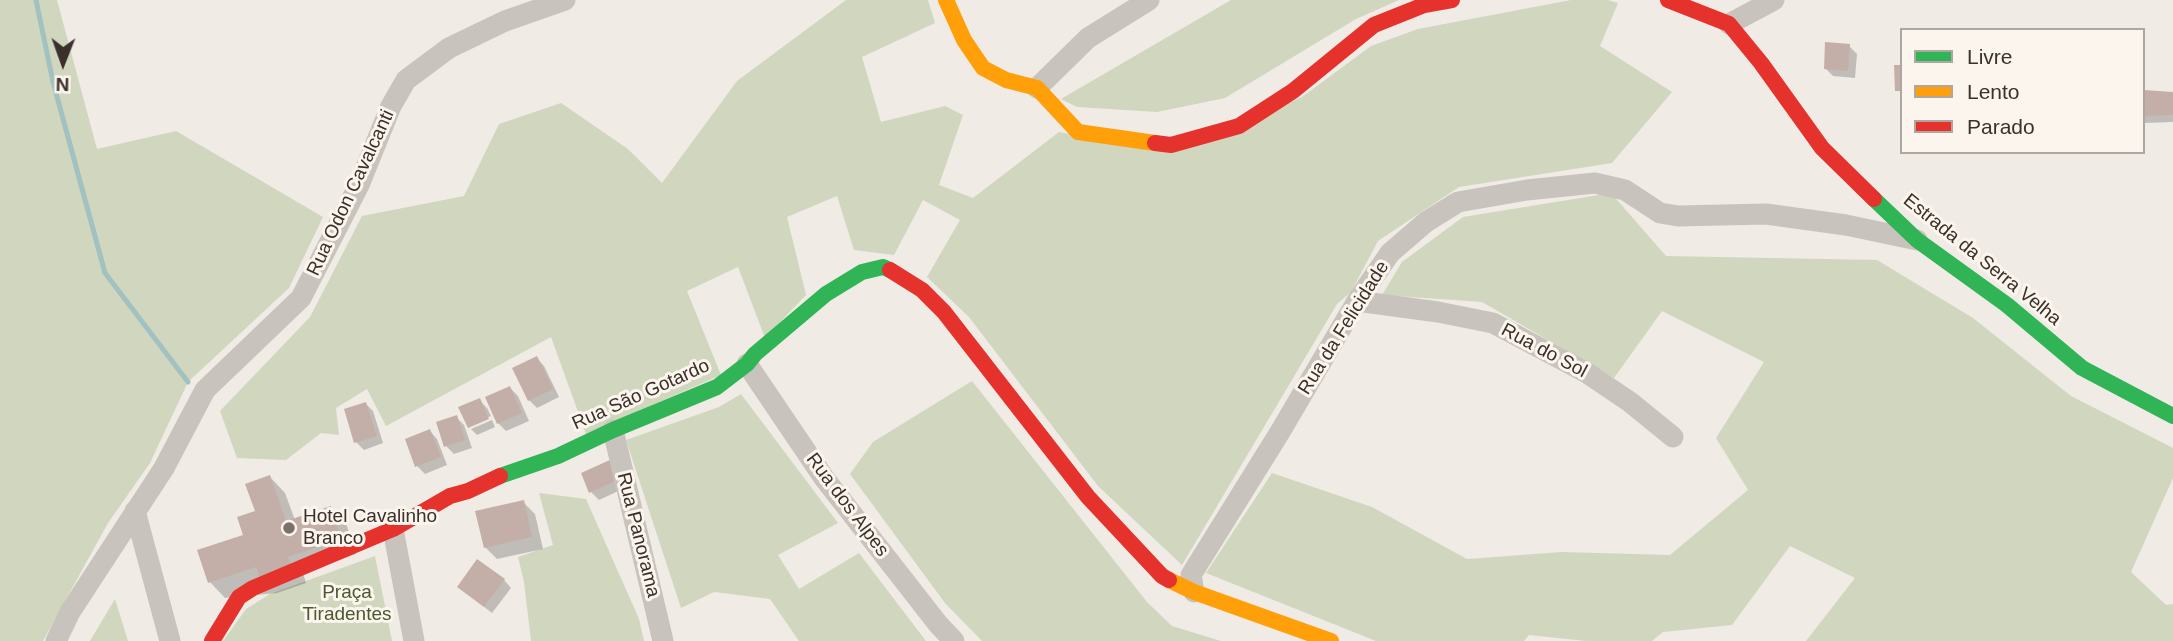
<!DOCTYPE html>
<html>
<head>
<meta charset="utf-8">
<style>
  body { margin:0 }
  #map { position:relative; width:2173px; height:641px; overflow:hidden; background:#f0ebe5; font-family:Helvetica,sans-serif }
  canvas { display:block }
  .legend { position:absolute; left:1900px; top:28px; width:245px; height:126px; box-sizing:border-box; background:#fbf5ee; border:2px solid #aea6a0; margin:0; padding:9px 12px; list-style:none; font-size:21px; color:#3b302b }
  .legend li { display:flex; align-items:center; gap:14px; height:35px }
  .legend b { width:35px; border:2px solid #aea6a0 }
  .north { position:absolute; left:28px; top:28px; width:70px; height:70px; -webkit-text-stroke:5px #fbf5ee; paint-order:stroke; rotate:181deg; font-size:19px; font-weight:700; line-height:28px; text-align:center; color:#3b302b }
  .north::after { content:''; display:block; margin:auto; width:24px; height:32px; background:#3b302b; clip-path:polygon(50% 0,100% 100%,50% 72%,0 100%) }
</style>
</head>
<body>
<div id="map">
<canvas width="2173" height="641"></canvas>
<ul class="legend">
<li><b style="height:9px;background:#30b455"></b>Livre</li>
<li><b style="height:9px;background:#ff9f0a"></b>Lento</li>
<li><b style="height:9px;background:#e5322d"></b>Parado</li>
</ul>
<div class="north">N</div>
</div>
<script>
const context = document.querySelector('canvas').getContext('2d');
context.lineJoin = 'round';
function fillPath(path, color) {
  context.fillStyle = color;
  context.fill(path, 'evenodd');
}
function poly(rows) {
  const path = new Path2D();
  for (const r of rows) {
    path.moveTo(r[0], r[1]);
    for (let i = 2; i < r.length; i += 2) path.lineTo(r[i], r[i + 1]);
  }
  return path;
}
function stroke(path, color, width, dash) {
  context.strokeStyle = color;
  context.lineWidth = width;
  context.lineCap = dash ? 'butt' : 'round';
  context.setLineDash(dash || []);
  context.stroke(path);
}
function write(font, color, halo, rows, align = 'center') {
  context.font = font + ' Helvetica,sans-serif';
  context.lineWidth = 6;
  context.setLineDash([]);
  context.textBaseline = 'middle';
  context.strokeStyle = halo;
  context.fillStyle = color;
  for (const [text, x, y, turn = 0] of rows) {
    context.save();
    context.translate(x, y);
    context.rotate((+turn || 0) * Math.PI / 180);
    context.textAlign = isNaN(turn) ? turn : align;
    if (halo) context.strokeText(text, 0, 0);
    context.fillText(text, 0, 0);
    context.restore();
  }
}
fillPath(poly([
  [0,0,57,0,97,149,176,131,323,217,289,288,188,382,150,463,108,523,43,641,0,641],
  [846,0,928,0,935,23,862,57,881,122,945,106,963,115,939,185,973,198,1059,132,1170,153,1302,97,1371,46,1418,29,1571,0,1608,0,1618,3,1600,46,1672,92,1612,163,1459,187,1378,241,1351,292,1337,304,1182,565,1098,486,969,317,927,277,960,220,923,200,894,255,854,250,837,196,787,217,806,295,765,338,738,267,687,291,721,375,586,434,551,337,386,426,367,389,336,408,339,435,321,433,286,460,237,458,220,411,310,317,362,216,464,196,499,124,561,103,628,149,662,183,737,81],
  [1231,0,1399,0,1356,19,1225,98,1157,112,1077,107,1061,99],
  [1611,193,1666,256,1877,260,1973,318,2071,396,2173,448,2173,478,2131,572,2166,605,2173,604,2173,641,1806,641,1855,578,1790,546,1732,625,1663,632,1652,641,1586,641,1529,635,1524,641,1376,641,1206,573,1272,473,1372,507,1467,559,1561,552,1670,555,1748,490,1716,438,1764,362,1662,311,1614,378,1482,302,1382,295,1402,262,1463,217],
  [972,381,1147,602,1172,626,1221,641,982,641,945,603,850,474,873,442],
  [741,394,838,523,778,555,799,589,859,553,926,641,799,641,770,599,714,592,681,608,626,440,719,407],
  [539,493,586,499,639,619,644,641,531,641,524,582,518,557,553,545],
  [375,556,392,641,223,641,246,609,270,594],
  [115,599,128,641,90,641]
]), '#d1d6bf');
fillPath(poly([
  [2008,28,2031,29,2032,30,2008,30],
  [1849,46,1857,54,1855,78,1833,76,1825,68],
  [2143,93,2173,94,2173,122,2143,123],
  [537,358,544,366,559,397,537,408,529,400],
  [510,388,518,396,529,421,506,431,498,423],
  [479,400,487,408,491,416,470,425,470,428,469,427],
  [366,404,373,411,383,443,364,450,356,442],
  [456,417,464,425,472,448,454,454,446,446],
  [492,420,495,427,477,435,471,429],
  [430,431,437,439,447,465,425,474,417,466],
  [611,461,627,487,599,500,591,492],
  [270,477,285,493,295,520,330,508,346,523,356,554,303,573,306,583,277,593,225,598,210,582,245,536],
  [523,502,535,514,543,549,497,559,485,547],
  [504,580,511,588,492,613,459,587]
]), '#0003');
stroke(poly([
  [36,0,53,82,105,273,188,382]
]), '#a1c2c1', 5);
fillPath(poly([
  [1825,42,1850,44,1848,71,1824,69],
  [1894,65,1902,65,1902,91,1895,91],
  [2143,90,2173,92,2173,115,2143,116],
  [537,356,553,389,528,401,512,368],
  [510,386,522,413,497,424,485,397],
  [480,398,489,419,468,428,458,407],
  [366,402,377,436,354,443,344,409],
  [457,415,465,440,444,447,436,422],
  [430,429,441,457,415,467,405,439],
  [612,459,620,479,589,493,581,473],
  [270,475,286,521,331,506,342,539,288,557,292,568,260,578,256,567,208,583,197,550,243,535,237,517,255,511,245,484],
  [524,500,532,537,484,548,475,511],
  [477,559,505,579,484,607,457,587]
]), '#c3afa7');
stroke(poly([
  [1729,24,1774,0],
  [1037,88,1088,38,1149,0],
  [1357,301,1438,312,1493,323,1587,373,1630,402,1673,437],
  [747,364,824,478,938,624,954,641],
  [613,430,663,641],
  [135,511,170,641],
  [393,529,414,641],
  [1194,592,1191,575,1280,432,1357,301,1390,253,1426,222,1458,202,1527,190,1595,183,1625,190,1660,213,1678,216,1766,214,1846,225,1917,240],
  [56,641,70,612,164,468,205,390,301,298,359,185,391,106,406,80,449,48,505,21,565,0]
]), '#c9c3be', 21);
stroke(poly([
  [1874,199,1917,240,2007,305,2082,368,2173,416],
  [500,476,558,456,613,430,717,387,747,364,755,354,826,294,862,272,883,267,890,270]
]), '#30b455', 16);
stroke(poly([
  [946,0,964,40,983,68,1006,80,1037,88,1078,132,1155,143],
  [1169,580,1194,592,1331,641]
]), '#ff9f0a', 16);
stroke(poly([
  [1668,0,1729,24,1761,63,1822,148,1874,199],
  [1155,143,1171,145,1239,126,1293,91,1374,25,1424,5,1452,0],
  [890,270,922,290,944,312,1088,497,1162,576,1169,580],
  [212,641,239,597,253,588,393,529,450,496,468,491,500,476]
]), '#e5322d', 16);
for (const [x, y, r, color] of [
  [289,528,7,"#7a716c"]
]) {
  const dot = new Path2D();
  dot.arc(x, y, r, 0, 2 * Math.PI);
  context.fillStyle = color;
  context.fill(dot);
  stroke(dot, '#fbf5ee', 2.5);
}
write('19px', '#3b302b', '#fbf5ee', [
  ["Rua Odon Cavalcanti",351,193,-65],
  ["Estrada da Serra Velha",1982,260,39],
  ["Rua da Felicidade",1344,328,-58],
  ["Rua do Sol",1544,351,28],
  ["Rua São Gotardo",641,395,-24],
  ["Rua dos Alpes",847,505,53],
  ["Rua Panorama",638,535,76]
]);
write('19px', '#3b302b', '#fbf5ee', [
  ["Hotel Cavalinho",303,517],
  ["Branco",303,539]
], 'left');
write('19px', '#4a5a2e', '#fbf5ee', [
  ["Praça",347,593],
  ["Tiradentes",347,615]
]);
</script>
</body>
</html>
